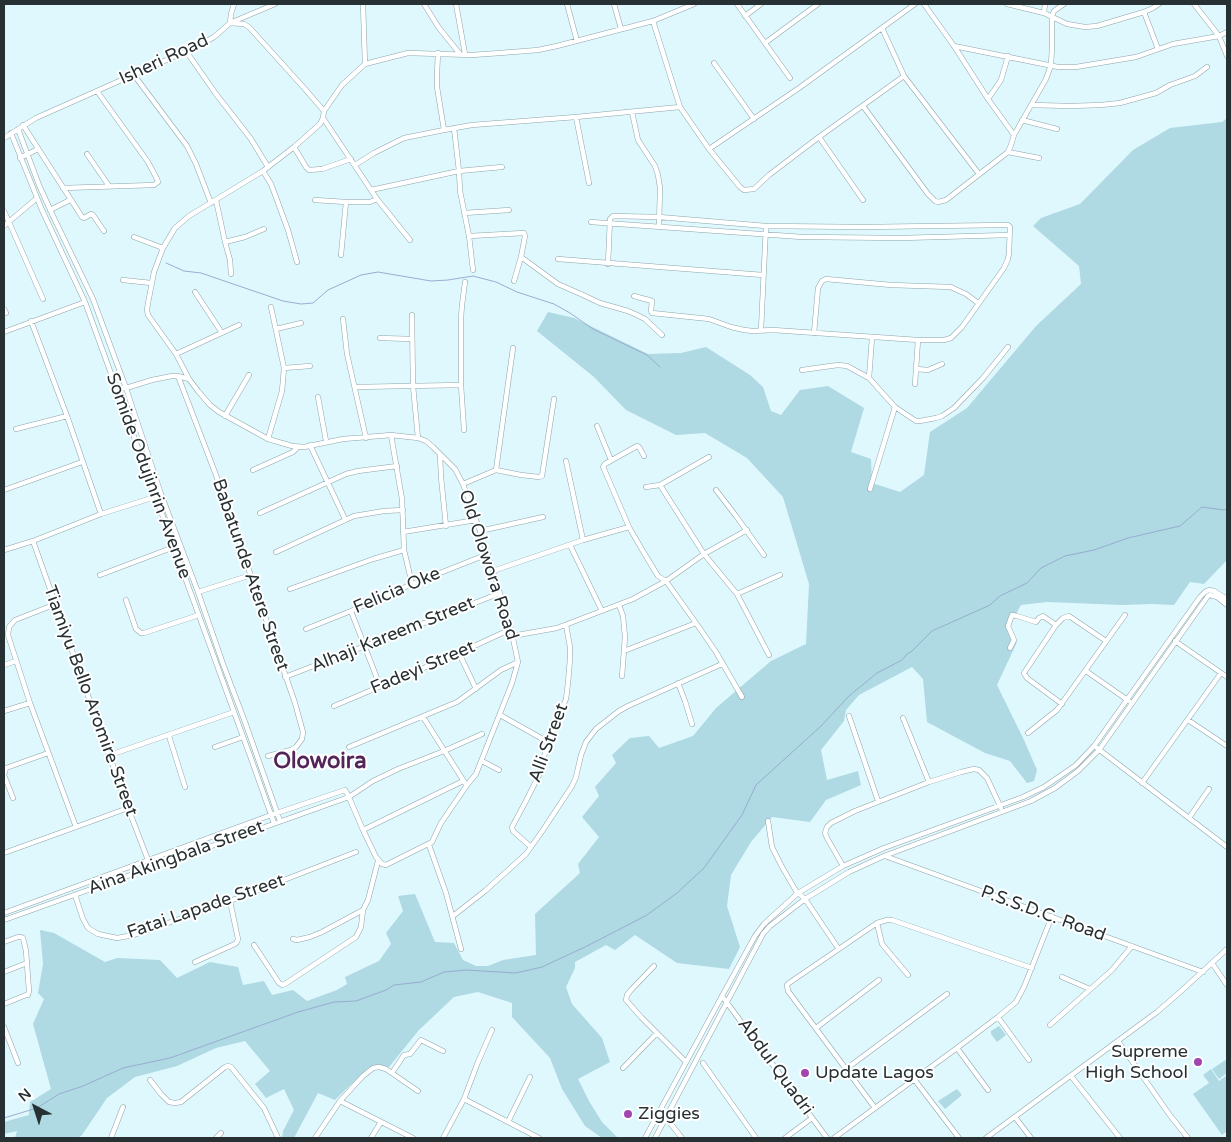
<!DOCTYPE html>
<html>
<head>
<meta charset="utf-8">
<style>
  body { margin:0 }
  #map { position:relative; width:1231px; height:1142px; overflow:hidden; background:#dff8fe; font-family:"Varela Round",sans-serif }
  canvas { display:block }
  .frame { position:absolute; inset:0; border:5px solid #273133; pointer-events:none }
  .north { position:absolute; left:10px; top:1082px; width:50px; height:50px; -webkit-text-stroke:4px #fff; paint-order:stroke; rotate:320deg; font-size:14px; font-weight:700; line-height:20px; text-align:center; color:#273133 }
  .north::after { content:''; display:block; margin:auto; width:18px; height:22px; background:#273133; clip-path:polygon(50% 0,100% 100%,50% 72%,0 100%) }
</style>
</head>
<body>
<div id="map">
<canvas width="1231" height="1142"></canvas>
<div class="frame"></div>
<div class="north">N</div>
</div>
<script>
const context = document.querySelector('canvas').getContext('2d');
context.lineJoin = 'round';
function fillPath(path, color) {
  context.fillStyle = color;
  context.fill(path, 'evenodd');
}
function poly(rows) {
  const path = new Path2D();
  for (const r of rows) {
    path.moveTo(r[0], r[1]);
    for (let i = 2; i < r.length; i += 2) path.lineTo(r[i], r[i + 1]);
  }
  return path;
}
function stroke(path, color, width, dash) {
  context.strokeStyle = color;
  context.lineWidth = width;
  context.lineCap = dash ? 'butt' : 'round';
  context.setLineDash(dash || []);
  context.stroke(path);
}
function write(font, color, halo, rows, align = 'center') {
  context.font = font + ' "Varela Round",sans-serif';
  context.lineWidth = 4;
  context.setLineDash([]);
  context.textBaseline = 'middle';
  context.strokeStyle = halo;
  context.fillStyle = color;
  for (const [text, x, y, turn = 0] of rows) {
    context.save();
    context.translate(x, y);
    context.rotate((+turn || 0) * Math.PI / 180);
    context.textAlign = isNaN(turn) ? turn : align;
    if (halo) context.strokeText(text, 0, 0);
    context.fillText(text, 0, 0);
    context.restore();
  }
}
fillPath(poly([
  [1227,118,1227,560,1204,584,1190,582,1174,605,1151,604,1123,605,1047,602,1021,605,1007,629,1017,642,997,685,1024,740,1037,770,1034,781,1027,783,1010,761,985,753,927,722,923,679,912,667,859,695,846,710,844,721,821,750,827,780,858,771,861,785,826,800,810,822,772,817,751,842,731,875,727,906,740,947,729,969,677,963,635,935,615,950,606,945,575,962,575,968,566,987,572,1004,602,1038,610,1062,578,1079,589,1101,602,1122,618,1138,602,1138,585,1126,562,1089,550,1058,512,1017,512,1003,478,992,454,997,419,1030,389,1067,369,1067,335,1100,318,1093,294,1138,282,1138,283,1131,294,1110,284,1089,266,1098,255,1084,270,1071,245,1041,216,1048,177,1066,135,1077,107,1098,82,1135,78,1138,15,1138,17,1131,4,1134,4,1122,29,1115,30,1102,51,1089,33,1024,44,999,38,993,43,964,40,930,54,933,105,962,117,958,160,960,177,978,210,962,238,967,243,985,264,981,272,995,293,990,307,1001,337,990,347,984,345,977,379,961,391,944,386,933,403,911,398,896,415,894,435,942,454,943,463,960,476,966,488,966,503,960,536,955,535,914,580,873,578,864,599,837,582,817,599,796,595,787,616,763,612,755,630,738,649,736,659,748,693,736,716,708,771,661,806,644,809,584,783,497,747,458,705,433,676,435,626,410,594,377,537,331,548,312,574,318,648,354,681,353,706,347,750,375,763,387,771,411,781,415,800,390,828,386,864,408,851,452,871,459,872,483,900,492,924,475,930,432,967,408,1036,326,1081,284,1079,266,1033,226,1041,218,1080,204,1133,150,1170,128,1222,122],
  [999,1026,1006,1035,997,1042,991,1034,991,1031],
  [1227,1059,1227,1073,1219,1079,1212,1069],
  [1211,1069,1219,1081,1227,1075,1227,1131,1222,1135,1193,1094,1209,1083,1203,1075],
  [957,1089,962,1095,945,1109,938,1101]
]), '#afd9e3');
stroke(poly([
  [166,263,184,271,201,273,283,301,301,304,313,303,328,290,361,275,378,272,431,281,448,280,473,276,496,282,517,292,554,304,570,313,593,329,647,355,660,367],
  [4,1118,37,1108,59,1094,83,1086,123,1068,170,1058,298,1012,334,1002,356,1001,386,990,394,985,421,982,444,972,466,970,516,973,542,967,587,946,647,915,677,893,704,868,742,815,756,785,821,726,849,696,877,673,902,660,907,654,912,651,932,631,990,605,1000,596,1027,583,1041,568,1065,556,1094,550,1128,538,1180,526,1202,507,1224,510,1227,509]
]), '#97aecf', 1);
const minor = poly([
  [234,4,231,14,230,23,275,4],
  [363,4,365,64],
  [424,4,439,28,460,54],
  [456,4,465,54],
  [567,4,577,41],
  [614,4,621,29],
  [737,4,790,78],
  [1007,4,1044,13,1067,24,1085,27,1097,26,1144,12,1153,8,1159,4],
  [1194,4,1219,36,1227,56],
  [1144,12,1158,49],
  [1044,13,1045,4],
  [745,16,761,4],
  [653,21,680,107,709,149,799,88,915,4],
  [882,28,904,76,979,174],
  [765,43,818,4],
  [954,46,1058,67,1076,67,1136,57,1173,44,1219,36,1227,32],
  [186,51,216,94,251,139,268,167],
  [438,53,437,74,437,87,444,130],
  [714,63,754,119],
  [134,75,187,146,196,164,211,203],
  [988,99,1001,80,1008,56],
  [1032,105,1070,106,1101,105,1120,103,1156,93,1170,85,1195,76,1207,67],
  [863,106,928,194,935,201,938,202,946,200,1008,152,1011,145,1014,135,988,99,954,46,924,4],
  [632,112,638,140,655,166,658,175,660,188,659,226],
  [576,117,589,183],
  [323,118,377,199,410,240],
  [1022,120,1057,129],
  [23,125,82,217,84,218,91,214,93,215,104,231],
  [454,128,459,171,460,191,469,236,473,270],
  [18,129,39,185,53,216,93,299,126,388,161,494,198,592,223,664,245,722,280,821],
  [11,133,42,210,85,302,174,547,253,764,274,823],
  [1014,135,1046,79,1051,65,1052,47,1052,16,1054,11,1064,4],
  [819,137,863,200],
  [4,138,36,118,198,46,214,37,230,23,244,24,249,27,305,89,324,111],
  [294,147,306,167,309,170,322,169,351,159],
  [709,149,740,187,744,190,754,189,769,175,819,137,904,76],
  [1008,152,1039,158],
  [87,154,109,186],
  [20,158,38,149],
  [355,165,374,153,404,138,444,130,472,125,576,117,680,107],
  [263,171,271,184,277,200,288,230,297,262],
  [63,188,154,185,158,182,157,179,148,162,97,91],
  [371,190,459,171,502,167],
  [216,200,225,242,230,260,231,274],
  [315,200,346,202,370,202,377,199],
  [50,210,70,200],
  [4,211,43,299],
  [464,213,509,210],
  [591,222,802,237,902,238,1009,235],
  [4,226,37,198],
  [469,236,524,233,525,236,521,257,514,281],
  [134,237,163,248],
  [225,242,245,237,264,229],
  [341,255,346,202],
  [521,257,558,284,583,295,600,303,628,311,637,315,645,319,662,335],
  [558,259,763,275],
  [608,264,610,219,613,216,659,217,766,226,865,227,1004,225,1008,225,1010,227,1009,253,1008,259,1004,268,962,327,951,338,944,340,918,340,773,330,753,331,744,330,731,327,709,319,652,313,651,311,652,301,634,296],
  [123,280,151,283],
  [195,292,222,333],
  [4,309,6,313],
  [412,315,413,386,418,438],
  [343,319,347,354,366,438],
  [31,321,67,416,101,514],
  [276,329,301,323],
  [761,330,766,226],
  [4,332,85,302],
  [814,333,818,288,822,281,826,279,891,285,951,287,955,289,966,294,978,303],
  [380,338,412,339],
  [176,354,239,325],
  [284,368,310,366],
  [916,369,928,370,942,364],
  [802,370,838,365,847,366,869,378,895,407,916,421,920,421,936,418,942,416,954,408,983,378,1008,347],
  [178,376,216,475,295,703,303,732,302,739,296,747,291,750,268,756],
  [869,378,872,338],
  [915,384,918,340],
  [355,387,461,385],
  [116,388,126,388,152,380,172,376,178,376,189,379],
  [318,397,326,441],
  [225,416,249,375],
  [597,426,611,460],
  [16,429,67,416],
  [464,430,461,385,461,318,462,305,465,282],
  [391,435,402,499,404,550,412,584],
  [268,439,282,391,284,368,271,307],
  [310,445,345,519],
  [440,455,441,477,446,526],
  [644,456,639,447,637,446,605,464,603,467,604,469,629,527,644,553,658,576,666,581,696,623,716,652,742,697],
  [566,461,583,540],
  [253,470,293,452,298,447],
  [496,470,513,348],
  [463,484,496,470,521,475,539,477,542,476,554,399],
  [660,485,704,554,737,594,769,655],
  [646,487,660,485,709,457],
  [870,489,895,407],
  [4,490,82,462],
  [716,490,736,516,764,555],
  [260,513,346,474,358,471,397,466],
  [480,531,543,517],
  [403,532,476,520],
  [33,541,128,808,148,860],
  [570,545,602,611],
  [4,550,33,541,101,514,158,496],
  [276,552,354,516,384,511,403,510],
  [493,571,583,540,629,527],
  [100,575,174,547],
  [290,589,373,559,404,550],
  [198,592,251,575],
  [737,594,780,575],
  [126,600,136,629,141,633,144,633,199,615],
  [56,604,15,620,9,627,8,635,30,703,76,827],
  [619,605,623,616,625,637,622,676],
  [351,611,380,686],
  [306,629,351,611,412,584,488,554],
  [512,636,557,628,633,599,666,581,704,554,747,530],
  [1175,641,1227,677],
  [1010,648,1014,640,1008,626,1012,615,1017,616,1036,622,1039,618,1043,616,1056,625],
  [624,651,696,623],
  [459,653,476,689],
  [4,665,16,661],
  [1086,671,1129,701],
  [285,677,432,620,500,593],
  [678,683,685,701,692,724],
  [1062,704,1031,681,1027,678,1024,673,1056,625,1063,618,1069,616,1106,641],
  [334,706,459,653,511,629],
  [4,711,30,703],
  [500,715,548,742],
  [849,716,878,801],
  [423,717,465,783],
  [903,718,929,782],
  [1188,720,1227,746],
  [1028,733,1057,710,1125,615],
  [169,736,185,787],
  [215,747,243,737],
  [349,747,457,702,501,670,518,662],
  [1097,748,1227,847],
  [110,755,234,712],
  [482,761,499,770],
  [1142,783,1221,673],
  [13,798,4,775,6,768,48,753],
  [1189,818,1209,789],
  [768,821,772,847,781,865,796,891,805,899,838,948],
  [363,830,463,781],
  [429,845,446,893,461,949],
  [531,847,513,831,512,827,527,799,539,775,548,742,566,699,568,683,570,659,570,647,566,625],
  [4,853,76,827,128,808],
  [885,856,1203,972],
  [843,866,827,838,825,833,827,827,831,823,855,811,929,782,961,772,974,769,979,770,987,778,1001,808],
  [75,895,83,919,88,928,98,934,117,938,134,935,230,901,356,852],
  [4,913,271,815,345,790,348,795,363,830,376,857,382,864,386,865,432,842,441,823,467,785,476,774,512,683,518,662,511,629,493,571,480,531,463,484,455,469,433,447,426,441,418,438,391,435,343,439,304,447,292,446,268,439,219,412,210,405,198,391,189,379,176,354,148,315,147,310,148,303,154,272,163,248,175,228,189,216,263,171,294,147,320,124,323,118,324,111,342,85,365,64,408,53,472,55,500,53,538,50,557,46,653,21,694,4],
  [453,916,485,891,526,854,543,830,572,786,576,777,581,755,586,742,596,729,619,711,628,706,722,664],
  [4,920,349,797,373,781,398,769,444,751,482,734],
  [877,923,882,944,908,975],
  [293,939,297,940,310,937,322,932,363,910],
  [4,942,18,937,21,937,23,938,26,951,29,991,28,995,26,995,4,1004],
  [254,945,279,983,282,985,285,984,356,937,361,927,363,910,368,900,378,861],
  [195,962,235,944,237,942,238,939,230,901],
  [1212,963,1227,985],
  [654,966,631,990,627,995,626,1000,641,1017,686,1062],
  [4,972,27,963],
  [1062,977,1090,989],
  [722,996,827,1138],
  [998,1017,1029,1060],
  [1050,1025,1112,970,1132,946],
  [4,1027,18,1063],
  [816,1028,879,980],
  [1118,1041,1169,1114,1188,1138],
  [957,1048,988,1090],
  [703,1063,756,1138],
  [623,1068,657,1033],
  [846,1069,947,994],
  [392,1073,404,1055,410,1054,421,1040,443,1051],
  [1071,1076,1120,1138],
  [914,1079,959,1138],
  [150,1080,161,1094,169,1102,175,1103,181,1102,225,1067,228,1066,231,1067,264,1108,278,1138],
  [464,1099,539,1138],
  [340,1101,363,1076,373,1068,379,1067,386,1069,418,1091],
  [875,1108,788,991,787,985,789,983,877,923,887,920,892,920,1032,968],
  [1015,1117,1031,1138],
  [666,1118,682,1138],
  [508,1122,530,1077],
  [111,1138,123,1107],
  [216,1138,221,1133],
  [315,1138,340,1101,413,1138],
  [371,1138,381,1122],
  [443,1138,464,1099,478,1062,492,1030],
  [645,1138,722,996,755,936,764,924,798,893,843,866,884,848,1023,797,1044,787,1076,765,1094,746,1200,597,1205,592,1209,590,1214,591,1227,599],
  [655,1138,763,934,770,926,805,899,849,872,884,856,1031,801,1055,788,1078,771,1099,750,1208,596,1210,595,1217,597,1227,605],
  [785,1138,812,1118],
  [834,1138,957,1048,998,1017,1016,1002,1024,987,1052,916],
  [986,1138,1157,1012,1179,993,1227,949]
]);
stroke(minor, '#8da4aa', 5.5);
stroke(minor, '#fff', 4.5);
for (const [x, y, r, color] of [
  [1198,1062,5,"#a145af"],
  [805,1073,5,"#a145af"],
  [628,1114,5,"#a145af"]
]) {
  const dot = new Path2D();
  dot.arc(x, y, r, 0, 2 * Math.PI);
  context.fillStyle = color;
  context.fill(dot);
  stroke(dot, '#fff', 2);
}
write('18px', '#273133', '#fff', [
  ["Isheri Road",164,60,-25],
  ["Somide Odujinrin Avenue",148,476,70],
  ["Old Olowora Road",488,565,72],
  ["Babatunde Atere Street",250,575,71],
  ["Felicia Oke",397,591,-23],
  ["Alhaji Kareem Street",393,635,-22],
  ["Fadeyi Street",423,668,-23],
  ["Tiamiyu Bello Aromire Street",90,701,70],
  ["Alli Street",549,743,-70],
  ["Aina Akingbala Street",176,858,-20],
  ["Fatai Lapade Street",206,907,-19],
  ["P.S.S.D.C. Road",1043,914,20],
  ["Abdul Quadri",775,1067,54]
]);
write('18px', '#273133', '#fff', [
  ["Supreme",1188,1052,"right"],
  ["High School",1188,1073,"right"],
  ["Update Lagos",815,1073],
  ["Ziggies",638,1114]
], 'left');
write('bold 22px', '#532659', '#fff', [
  ["Olowoira",320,762]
]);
</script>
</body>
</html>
